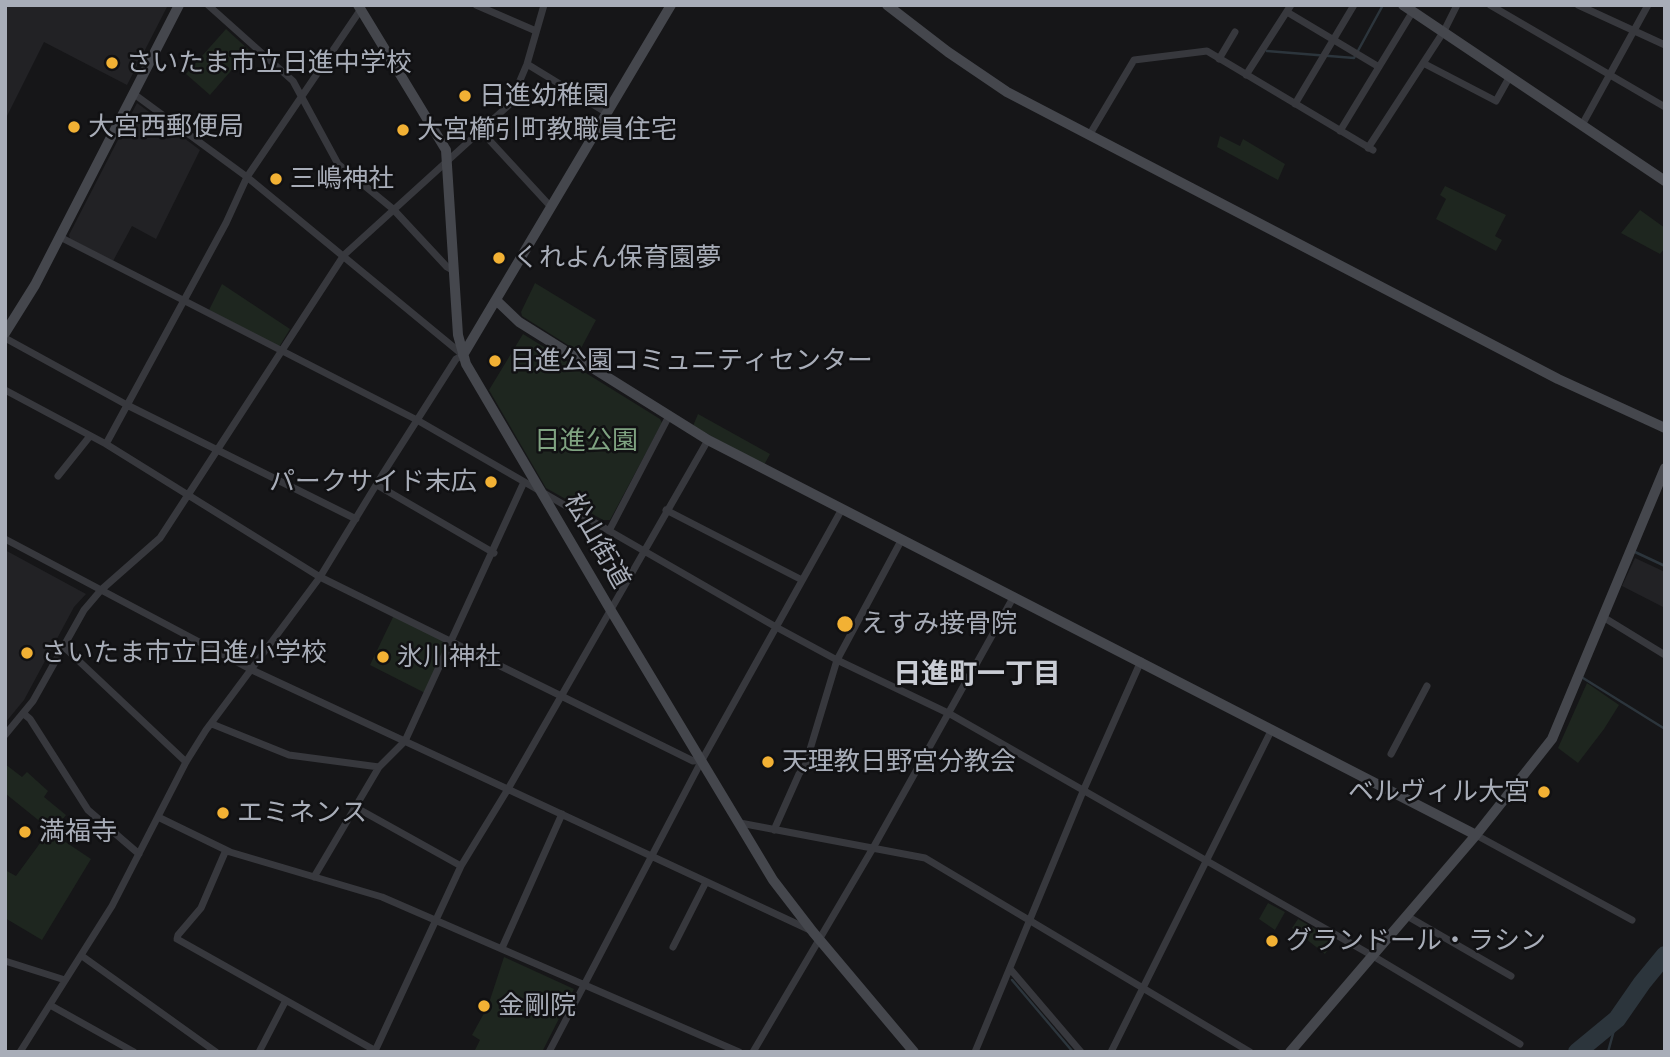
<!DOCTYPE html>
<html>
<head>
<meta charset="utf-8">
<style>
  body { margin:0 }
  #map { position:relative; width:1670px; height:1057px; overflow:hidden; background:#161618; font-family:"Alegreya Sans",sans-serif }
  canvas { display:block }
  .frame { position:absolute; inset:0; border:7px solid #a8adb8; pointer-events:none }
</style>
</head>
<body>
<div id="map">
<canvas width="1670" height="1057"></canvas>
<div class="frame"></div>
</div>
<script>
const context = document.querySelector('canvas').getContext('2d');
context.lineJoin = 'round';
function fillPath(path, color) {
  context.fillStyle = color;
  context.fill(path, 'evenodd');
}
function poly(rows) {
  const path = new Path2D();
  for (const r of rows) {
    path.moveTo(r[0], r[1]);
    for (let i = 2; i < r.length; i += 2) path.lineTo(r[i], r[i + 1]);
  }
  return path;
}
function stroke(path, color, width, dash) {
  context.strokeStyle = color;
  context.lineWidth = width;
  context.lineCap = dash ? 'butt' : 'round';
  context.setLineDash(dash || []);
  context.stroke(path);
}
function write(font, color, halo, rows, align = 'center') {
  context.font = font + ' "Alegreya Sans","Noto Sans JP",sans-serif';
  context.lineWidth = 5;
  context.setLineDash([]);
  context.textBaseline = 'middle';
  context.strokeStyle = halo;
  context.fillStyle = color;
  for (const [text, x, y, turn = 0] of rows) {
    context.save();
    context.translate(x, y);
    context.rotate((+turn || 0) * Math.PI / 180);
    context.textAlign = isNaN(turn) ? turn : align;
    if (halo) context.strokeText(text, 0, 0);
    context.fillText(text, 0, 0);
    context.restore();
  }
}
fillPath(poly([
  [5,5,168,5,127,85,44,42,5,120],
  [137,103,200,150,156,239,132,226,113,261,70,239,69,235],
  [5,550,86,594,74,607,24,700,5,723],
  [1635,558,1665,572,1665,608,1622,586]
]), '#222225');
fillPath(poly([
  [226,29,249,50,210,95,186,74],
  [1220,136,1240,146,1243,139,1285,164,1278,180,1217,147],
  [1445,186,1506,215,1495,236,1502,240,1496,251,1436,219,1446,199,1440,195],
  [1640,210,1665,228,1665,248,1660,254,1621,233],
  [535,283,596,320,579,352,522,316,521,312],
  [222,284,290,329,279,347,209,310],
  [523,334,660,419,662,423,610,520,603,520,546,488,489,390],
  [698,414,770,454,764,465,693,426],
  [394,615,451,643,427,694,370,665],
  [1587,683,1619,705,1604,729,1578,763,1558,748],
  [5,764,22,777,27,772,48,791,44,797,66,815,53,832,6,794],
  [49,831,91,859,42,940,5,918,5,870,16,876],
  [1268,903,1285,912,1275,930,1259,919],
  [1298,919,1334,940,1325,954,1292,928],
  [504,957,574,989,542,1052,474,1052,480,1040,472,1035,488,1006]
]), '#1e261f');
stroke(poly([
  [1267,51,1354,58,1383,5],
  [1635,552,1665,566],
  [1583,678,1665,729],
  [1012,980,1073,1052],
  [1608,1052,1617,1019]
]), '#2c353c', 2.5);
stroke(poly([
  [1577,1052,1617,1019,1642,983,1665,955]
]), '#2c353c', 18);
stroke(poly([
  [208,5,293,81,338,164,393,209,447,267,454,271],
  [476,5,536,31],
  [1490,5,1665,107],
  [1578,5,1665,45],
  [1287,12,1379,67],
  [1219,59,1235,32],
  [1423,63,1496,101,1510,76],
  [527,64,607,113],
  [1246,75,1291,5],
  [1295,104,1354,5],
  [1582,125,1648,5],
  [481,131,551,207],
  [1340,131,1413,11],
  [1090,134,1134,60,1207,51,1373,150],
  [1368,148,1444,31,1457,5],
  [60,237,417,420,776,627,837,660,950,714,1373,956,1520,1044],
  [5,338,127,405,356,519],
  [5,390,106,444,320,577,693,761,702,760],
  [106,444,226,223,247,177,361,9],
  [58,476,90,436],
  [377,485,494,553],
  [666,510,802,580],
  [609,531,669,416],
  [5,539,252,670,810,930],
  [1603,617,1665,655],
  [63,646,186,762],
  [974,668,1014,596],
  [24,714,30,719,88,810,139,854],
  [212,724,289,755,379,767],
  [5,735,33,701,84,610,101,590,160,538,344,255,510,104,527,64,544,5],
  [1391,754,1427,686],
  [355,807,461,866],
  [158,817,230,852,382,897,739,1052],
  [740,823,925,858,1250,1052],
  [774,830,799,774,805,766,837,660,902,539],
  [1476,835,1632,920],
  [226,850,201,908,178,935,177,939,376,1051],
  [314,877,379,767,405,741,524,482],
  [1407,916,1511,976],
  [673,947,706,882],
  [502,948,562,814],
  [82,956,216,1052],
  [5,961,65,980],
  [1011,970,1081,1052],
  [50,1005,134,1052],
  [375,1051,461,866,508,789,708,440],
  [20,1052,112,906,186,762,206,730,320,577,384,472,456,359,463,355,247,177,134,94],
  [259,1052,285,1002],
  [549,1052,702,760,842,509],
  [753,1052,873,848,972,671],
  [975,1052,1084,789,1141,661],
  [1111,1052,1272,729]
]), '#37383d', 7);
stroke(poly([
  [358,5,446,150,458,335,466,364,610,609,773,880,813,932,914,1052],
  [887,5,948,52,1007,92,1558,379,1665,428],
  [1403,5,1665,181],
  [496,300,519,322,708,440,1476,835,1552,739,1665,468],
  [5,333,35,285,179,5],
  [463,355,671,5],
  [1290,1052,1476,835]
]), '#45474d', 10);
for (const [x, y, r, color] of [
  [112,63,7,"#f2b134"],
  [465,96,7,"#f2b134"],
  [74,127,7,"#f2b134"],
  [403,130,7,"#f2b134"],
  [276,179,7,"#f2b134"],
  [499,258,7,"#f2b134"],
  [495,361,7,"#f2b134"],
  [491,482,7,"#f2b134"],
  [845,624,9,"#f2b134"],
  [27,653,7,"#f2b134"],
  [383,657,7,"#f2b134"],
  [768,762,7,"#f2b134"],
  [1544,792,7,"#f2b134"],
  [223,813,7,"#f2b134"],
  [25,832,7,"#f2b134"],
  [1272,941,7,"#f2b134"],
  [484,1006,7,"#f2b134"]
]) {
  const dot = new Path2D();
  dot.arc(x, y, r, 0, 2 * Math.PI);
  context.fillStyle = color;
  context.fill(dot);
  stroke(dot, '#111113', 2.5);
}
write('26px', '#a8adb8', '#111113', [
  ["さいたま市立日進中学校",126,63],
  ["日進幼稚園",479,96],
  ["大宮西郵便局",88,127],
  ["大宮櫛引町教職員住宅",417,130],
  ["三嶋神社",290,179],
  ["くれよん保育園夢",513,258],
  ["日進公園コミュニティセンター",509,361],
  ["パークサイド末広",477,482,"right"],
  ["えすみ接骨院",861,624],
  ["さいたま市立日進小学校",41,653],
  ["氷川神社",397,657],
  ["天理教日野宮分教会",782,762],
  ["ベルヴィル大宮",1530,792,"right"],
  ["エミネンス",237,813],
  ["満福寺",39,832],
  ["グランドール・ラシン",1286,941],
  ["金剛院",498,1006]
], 'left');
write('26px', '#7fa381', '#111113', [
  ["日進公園",586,441]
]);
write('26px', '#a8adb8', '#111113', [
  ["松山街道",597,541,60]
]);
write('bold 28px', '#c9ccd4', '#111113', [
  ["日進町一丁目",977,675]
]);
</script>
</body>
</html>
